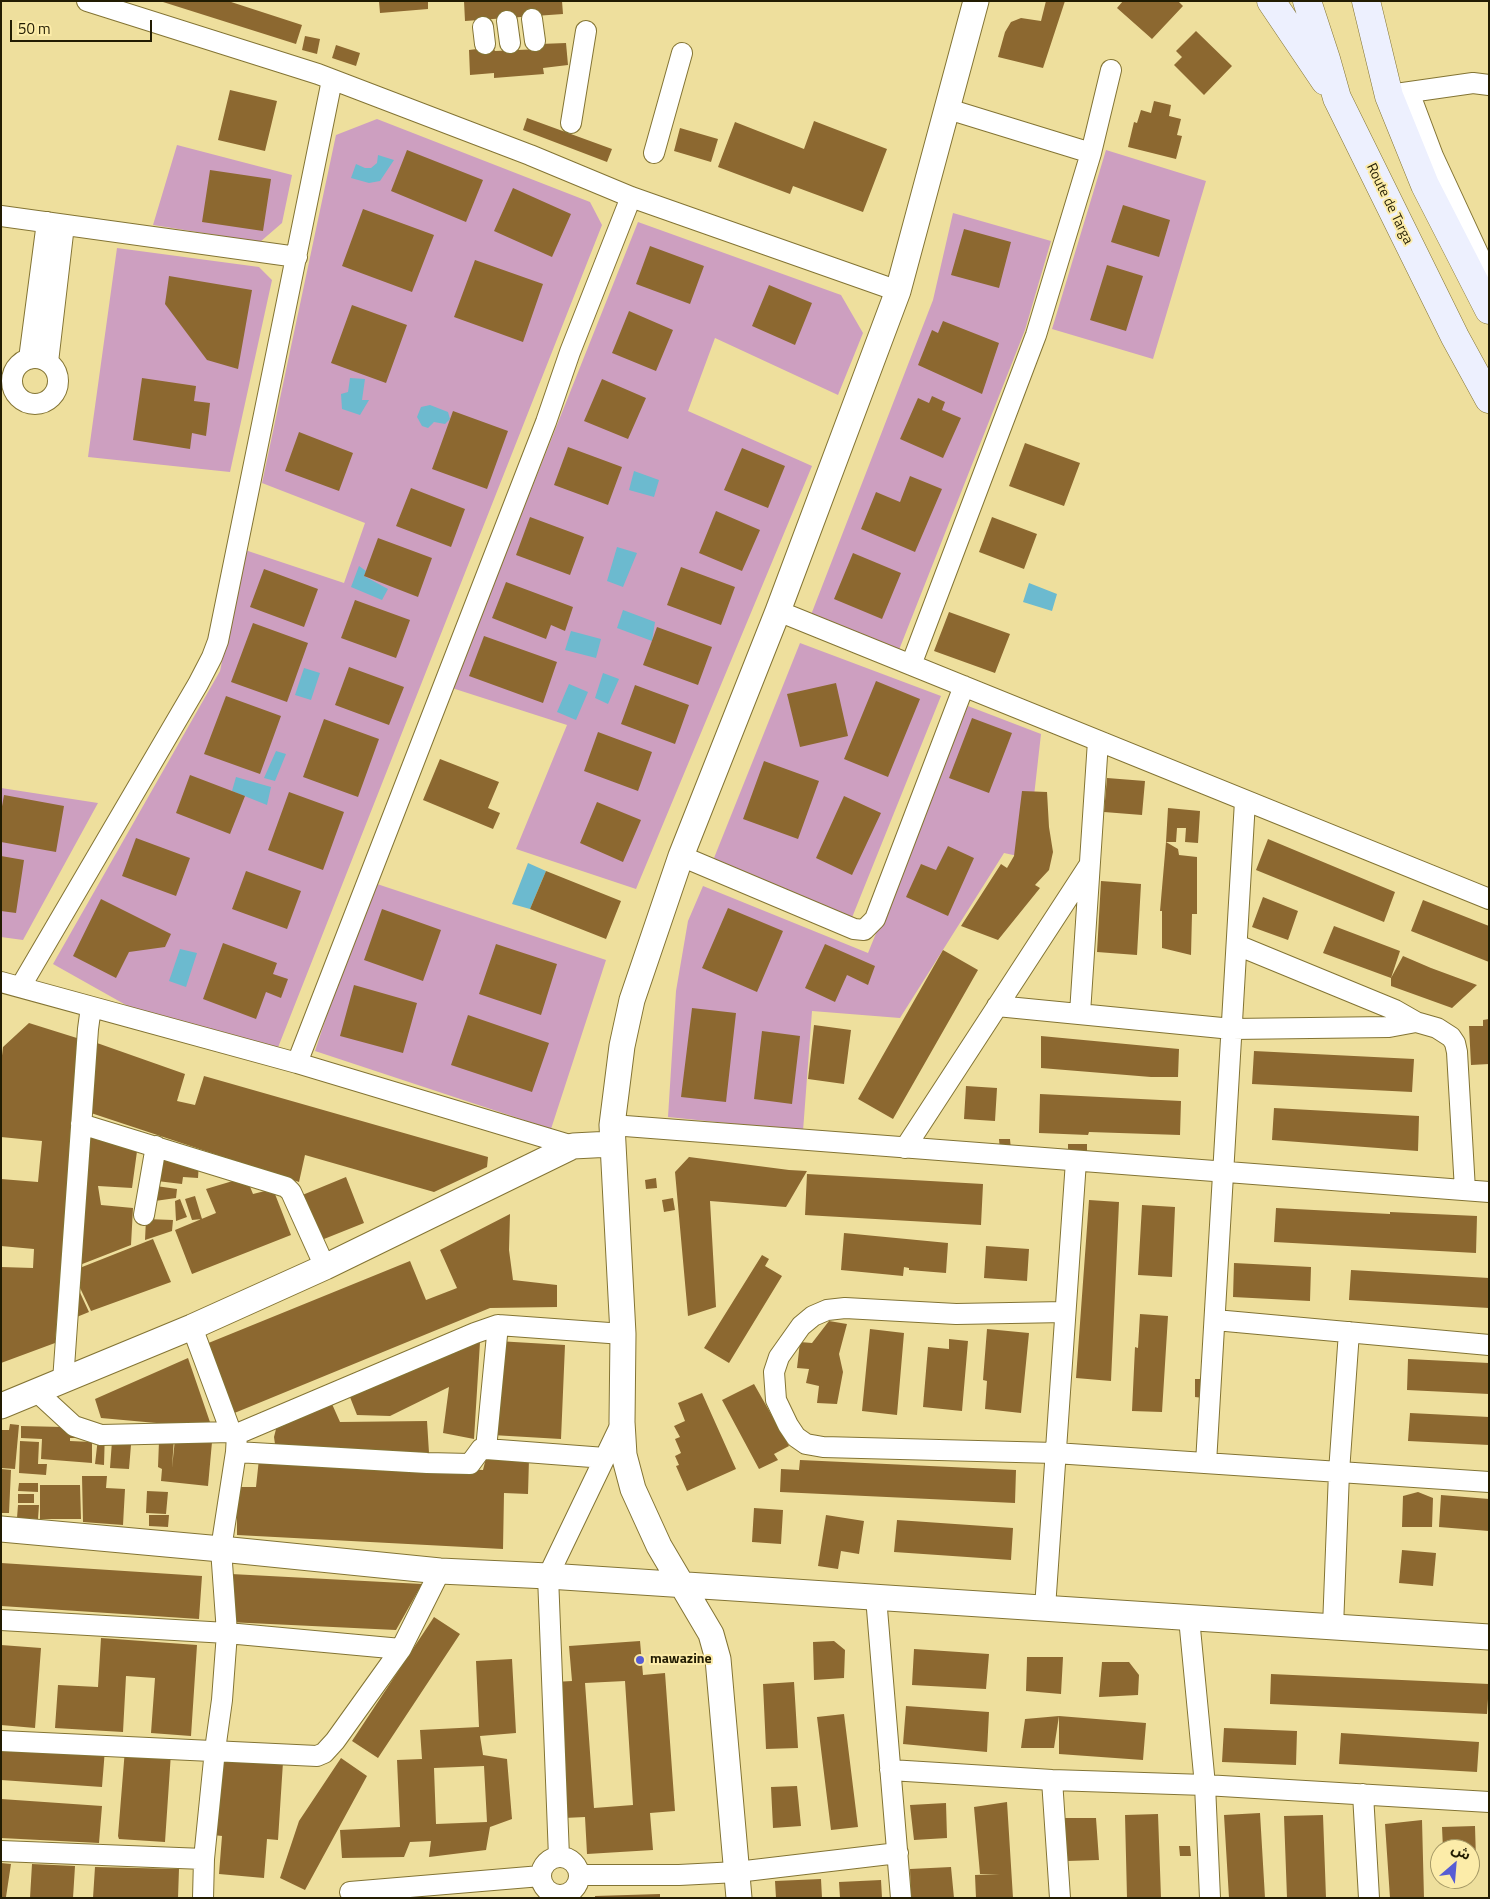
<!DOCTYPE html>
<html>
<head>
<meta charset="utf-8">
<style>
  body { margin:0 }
  #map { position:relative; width:1490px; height:1899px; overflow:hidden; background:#eedf9d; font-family:"Titillium Web","Noto Sans Arabic",sans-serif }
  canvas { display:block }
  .frame { position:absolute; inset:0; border:2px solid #221c02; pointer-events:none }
  .north { position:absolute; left:1430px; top:1839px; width:50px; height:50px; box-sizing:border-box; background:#fceca9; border:1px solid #a59966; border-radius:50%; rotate:27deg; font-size:14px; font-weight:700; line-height:20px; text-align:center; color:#221c02 }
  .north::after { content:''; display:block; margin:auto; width:18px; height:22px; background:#575dd4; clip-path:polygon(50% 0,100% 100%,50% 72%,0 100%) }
  .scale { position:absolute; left:10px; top:20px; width:142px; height:22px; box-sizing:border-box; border:2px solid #221c02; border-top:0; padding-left:6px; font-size:15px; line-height:18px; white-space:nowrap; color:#221c02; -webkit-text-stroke:4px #fceca9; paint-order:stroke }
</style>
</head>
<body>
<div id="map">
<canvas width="1490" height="1899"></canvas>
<div class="frame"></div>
<div class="north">ش</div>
<div class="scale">50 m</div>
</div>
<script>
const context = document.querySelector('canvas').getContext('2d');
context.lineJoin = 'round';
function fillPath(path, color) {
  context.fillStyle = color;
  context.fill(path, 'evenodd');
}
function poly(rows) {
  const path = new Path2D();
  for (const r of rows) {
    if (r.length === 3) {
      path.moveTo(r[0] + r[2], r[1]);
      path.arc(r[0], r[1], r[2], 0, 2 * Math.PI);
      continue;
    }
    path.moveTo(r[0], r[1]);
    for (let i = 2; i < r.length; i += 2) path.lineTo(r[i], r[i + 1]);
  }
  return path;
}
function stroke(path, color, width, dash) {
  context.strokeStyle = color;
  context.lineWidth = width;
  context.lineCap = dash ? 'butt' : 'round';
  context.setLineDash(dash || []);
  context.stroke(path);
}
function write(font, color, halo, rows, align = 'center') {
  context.font = font + ' "Titillium Web",sans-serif';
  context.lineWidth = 4;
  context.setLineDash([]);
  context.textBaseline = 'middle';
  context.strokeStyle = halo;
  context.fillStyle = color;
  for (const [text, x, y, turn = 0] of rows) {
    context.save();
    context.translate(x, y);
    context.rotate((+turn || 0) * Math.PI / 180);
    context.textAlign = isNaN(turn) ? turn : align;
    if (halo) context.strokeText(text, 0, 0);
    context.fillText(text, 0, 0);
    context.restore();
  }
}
fillPath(poly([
  [377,119,590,202,602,225,277,1050,133,1009,53,964,220,671,245,550,344,583,365,523,262,483,336,135],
  [177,145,292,175,282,223,260,242,153,225],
  [1106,150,1206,181,1153,359,1052,329],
  [953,213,1051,241,1025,330,897,655,809,620,933,300],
  [638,222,841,295,863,333,838,395,715,338,688,411,812,466,636,889,516,849,567,725,452,688],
  [117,248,259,267,272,280,230,472,88,457],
  [800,643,941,696,851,920,712,863],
  [968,706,1041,734,1027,858,1004,853,900,1018,812,1011,803,1131,668,1117,676,991,688,921,703,886,868,953],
  [1,788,98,803,23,940,1,937],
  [371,882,606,960,551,1129,315,1051]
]), '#cd9fc0');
fillPath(poly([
  [378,155,394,160,380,181,369,183,351,178,356,164,365,168,371,168,377,163],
  [350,378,365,379,362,400,369,400,360,415,342,409,341,394,348,392],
  [430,405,448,412,450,419,445,424,434,422,428,428,422,426,417,417,421,407],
  [634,471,659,480,654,497,629,490],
  [617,547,637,553,623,587,607,581],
  [359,566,366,571,364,576,388,589,382,600,351,587],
  [1029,583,1057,594,1052,611,1023,602],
  [623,610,655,622,652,641,617,628],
  [571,631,601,639,596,658,565,650],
  [304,668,320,673,311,700,295,695],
  [603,673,619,679,608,704,595,698],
  [569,684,588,692,576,720,557,712],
  [276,751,286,754,275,781,264,778],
  [236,777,271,787,267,805,232,791],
  [528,863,546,871,530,909,512,904],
  [180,949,197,953,186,987,169,981]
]), '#6cbacf');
fillPath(poly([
  [228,1,302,25,296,44,163,2],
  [379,1,428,1,428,9,380,13],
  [464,1,562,1,563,14,465,21],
  [1046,1,1065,1,1043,68,998,57,1005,32,1011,22,1021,18,1041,21],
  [1123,1,1178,1,1183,6,1152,39,1117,8],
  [1196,31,1232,66,1204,95,1174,65,1182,57,1176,51],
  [305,36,320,39,317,54,302,50],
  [566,43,568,65,543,68,544,74,494,78,494,73,470,75,469,50,493,47,495,51,540,49,540,44],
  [336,45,360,53,356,66,332,58],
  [230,90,277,101,265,151,218,140],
  [1154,101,1171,105,1169,116,1181,119,1177,135,1182,136,1176,159,1128,147,1134,122,1137,123,1141,110,1151,113],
  [527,118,612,149,607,162,523,130],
  [814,121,887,149,863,212,793,186,790,194,718,167,735,122,804,149],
  [680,128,718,139,711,162,674,151],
  [407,150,483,180,466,222,391,191],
  [210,170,271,179,263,231,202,222],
  [513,188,571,214,552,257,494,231],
  [1123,205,1170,220,1159,257,1111,242],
  [363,209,434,235,412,292,342,266],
  [964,229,1011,242,999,288,951,275],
  [650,246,704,266,690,304,636,284],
  [475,260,543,284,523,342,454,317],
  [1107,265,1143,276,1126,331,1090,320],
  [169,276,252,290,238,369,207,360,165,304],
  [769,285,812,303,795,345,752,326],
  [352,305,407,325,386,383,331,363],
  [629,311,673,330,656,371,612,353],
  [943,321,999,343,982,394,918,365,932,330,938,333],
  [142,378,196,386,194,401,210,403,206,436,192,433,190,449,133,440],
  [602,379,646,398,628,439,584,421],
  [932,396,945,402,942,410,961,418,943,458,900,439,918,398,929,403],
  [453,411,508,431,487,489,432,469],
  [299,432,353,453,339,491,285,471],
  [1025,443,1080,463,1064,506,1009,486],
  [568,447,622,467,608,505,554,485],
  [742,448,785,466,768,508,724,490],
  [910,476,942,489,915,552,861,529,876,492,900,502],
  [411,488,465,509,451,547,396,526],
  [716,511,760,530,742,571,699,553],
  [530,517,584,537,570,575,516,555],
  [992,517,1037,534,1024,569,979,552],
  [378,538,432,558,418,597,364,576],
  [853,553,901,573,882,619,834,599],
  [681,567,735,587,721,625,667,605],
  [264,569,318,589,304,627,250,607],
  [506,582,573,607,565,631,551,625,546,639,492,618],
  [355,600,410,620,396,658,341,638],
  [949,612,1010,634,995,673,934,651],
  [253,623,308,643,287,702,231,682],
  [657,627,712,647,698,685,643,665],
  [484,636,557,662,543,703,469,676],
  [349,667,404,687,389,725,335,705],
  [876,681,920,699,888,777,844,759],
  [836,683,848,736,800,747,787,694],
  [635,685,689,705,675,744,621,724],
  [226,696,281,716,260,774,204,754],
  [972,718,1012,733,989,793,949,778],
  [324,719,379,739,358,797,303,777],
  [598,732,652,752,638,791,584,771],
  [440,759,499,782,488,808,500,813,493,829,423,800],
  [764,761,819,781,798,839,743,819],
  [190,775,245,796,230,834,176,813],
  [1107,778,1145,781,1142,815,1104,812],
  [1022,791,1047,792,1049,827,1053,852,1049,870,1035,885,1040,888,998,940,961,926,1001,864,1007,868,1014,856],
  [289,792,344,812,323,870,268,850],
  [4,795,64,806,56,852,1,842,1,812],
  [844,796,881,813,852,875,816,858],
  [597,802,641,820,623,862,580,843],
  [1168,808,1200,811,1198,843,1185,842,1186,828,1177,828,1176,842,1166,842],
  [136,838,190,858,176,896,122,876],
  [1268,839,1395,892,1384,922,1256,870],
  [1166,842,1178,849,1179,855,1197,857,1197,914,1192,914,1191,955,1162,948,1162,911,1160,911],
  [948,846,974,858,948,916,906,897,921,864,936,870],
  [1,856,24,860,16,913,1,911],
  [246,871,301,891,287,929,232,909],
  [546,871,621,901,606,939,530,909],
  [1101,881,1141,884,1137,955,1097,952],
  [1263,897,1298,911,1288,940,1252,927],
  [101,899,171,934,165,947,129,952,116,978,73,956],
  [1423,900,1489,926,1489,962,1411,931],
  [728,908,783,931,757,992,702,968],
  [382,909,441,930,423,981,364,960],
  [1334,926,1400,951,1391,978,1323,953],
  [223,943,277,963,273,974,288,979,281,998,266,992,256,1019,203,999],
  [496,944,557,964,541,1015,479,994],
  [825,944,875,966,868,985,847,975,835,1002,805,988],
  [943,950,978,970,893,1119,858,1099],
  [1403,956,1431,968,1477,985,1452,1008,1391,986,1391,978],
  [354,985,417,1003,403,1053,340,1036],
  [692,1008,736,1013,726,1102,681,1097],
  [468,1015,549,1043,532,1092,451,1065],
  [1489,1019,1489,1064,1471,1065,1469,1026,1483,1026,1483,1020],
  [29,1023,80,1039,55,1343,1,1363,1,1267,33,1268,34,1249,1,1246,1,1179,38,1182,42,1141,1,1137,1,1064,3,1047],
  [814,1025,851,1030,844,1084,808,1079],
  [762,1031,800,1036,792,1104,754,1099],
  [1041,1036,1179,1049,1178,1077,1151,1077,1041,1068],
  [97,1043,185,1074,177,1101,195,1105,204,1076,488,1157,487,1167,434,1192,305,1155,299,1182,91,1113],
  [1254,1051,1414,1059,1412,1092,1252,1084],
  [966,1086,997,1088,995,1121,964,1119],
  [1040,1094,1181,1101,1180,1135,1089,1132,1088,1135,1039,1133],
  [1274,1108,1419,1116,1418,1151,1272,1140],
  [81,1124,138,1144,132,1188,98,1186,101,1205,133,1208,131,1245,72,1268],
  [999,1139,1010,1139,1011,1150,1000,1151],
  [1068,1144,1087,1144,1087,1156,1068,1156],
  [159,1152,199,1162,198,1178,183,1177,182,1184,157,1181],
  [689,1157,789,1170,807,1171,786,1207,710,1201,716,1307,688,1316,675,1172],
  [807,1174,983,1184,981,1225,805,1215],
  [246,1177,253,1194,273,1189,291,1235,192,1274,175,1230,216,1213,206,1189],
  [346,1177,364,1223,319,1241,300,1196],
  [656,1178,657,1188,646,1189,645,1180],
  [156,1186,177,1189,176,1198,148,1202],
  [195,1196,202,1219,192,1220,185,1199],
  [673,1198,675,1210,664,1212,662,1200],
  [180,1199,187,1217,176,1221,175,1201],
  [1089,1200,1119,1202,1111,1381,1076,1378],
  [1142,1205,1175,1207,1172,1277,1138,1275],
  [1276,1208,1390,1214,1390,1212,1477,1216,1476,1253,1274,1242],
  [510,1214,509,1250,513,1280,557,1285,557,1307,490,1308,232,1414,206,1344,410,1261,426,1300,457,1288,440,1250],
  [146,1219,173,1220,172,1231,145,1240],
  [844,1233,948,1243,946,1273,909,1270,909,1268,904,1267,903,1276,841,1270],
  [153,1239,171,1282,91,1311,72,1271],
  [986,1246,1029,1249,1027,1281,984,1278],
  [762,1255,769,1259,765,1266,782,1276,729,1363,704,1348],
  [1234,1263,1311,1267,1310,1301,1233,1297],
  [1351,1270,1489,1278,1489,1308,1349,1300],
  [77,1286,89,1312,62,1323],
  [1140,1314,1168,1316,1162,1412,1132,1411,1135,1347,1138,1348],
  [829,1321,847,1324,839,1354,843,1372,837,1404,817,1403,819,1386,806,1383,809,1369,797,1368,800,1342,812,1343],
  [870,1329,904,1333,897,1415,862,1411],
  [987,1329,1029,1333,1021,1413,985,1409,987,1381,983,1380],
  [949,1339,968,1341,962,1411,923,1407,928,1347,949,1349],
  [497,1341,565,1345,561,1439,492,1435],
  [480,1342,474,1439,443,1433,449,1387,390,1416,357,1415,348,1392],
  [188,1358,212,1428,101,1418,95,1399],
  [1408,1359,1489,1363,1489,1394,1407,1390],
  [1195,1379,1203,1379,1203,1398,1195,1397],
  [754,1384,789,1446,774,1454,778,1460,759,1469,722,1400],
  [702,1393,736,1469,687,1491,676,1466,679,1465,675,1456,681,1453,675,1439,680,1437,674,1426,685,1421,678,1403],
  [332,1404,340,1422,427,1421,429,1453,282,1450,275,1444,274,1437,276,1429],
  [1410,1413,1489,1417,1489,1445,1408,1441],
  [10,1424,19,1425,15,1469,1,1468,1,1430,9,1430],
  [21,1426,62,1427,84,1438,70,1438,70,1441,92,1442,92,1463,41,1459,42,1439,21,1438],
  [105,1430,104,1465,95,1464,98,1438],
  [132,1433,129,1469,110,1468,112,1441],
  [174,1437,172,1468,175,1439,212,1442,208,1486,161,1481,162,1469,158,1467,159,1441],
  [20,1441,39,1442,38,1464,47,1464,46,1475,19,1473],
  [487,1454,529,1459,528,1494,504,1493,503,1549,237,1535,237,1487,256,1487,259,1459,483,1470],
  [800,1460,1016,1470,1015,1503,780,1492,781,1469,799,1470],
  [1,1469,11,1470,9,1513,1,1513],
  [82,1476,107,1476,106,1488,125,1489,123,1525,83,1522],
  [19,1483,38,1483,38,1492,18,1491],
  [40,1485,80,1485,81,1519,40,1519],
  [147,1491,168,1492,166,1514,146,1513],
  [1418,1492,1433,1498,1432,1527,1402,1527,1403,1496],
  [18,1494,34,1494,34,1503,18,1503],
  [1441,1495,1489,1499,1489,1531,1439,1527],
  [18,1505,39,1505,38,1519,17,1518],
  [754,1508,783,1510,781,1544,752,1542],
  [149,1515,169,1515,168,1527,149,1526],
  [826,1515,864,1521,859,1554,841,1551,838,1569,818,1566],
  [897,1520,1013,1528,1011,1560,894,1552],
  [1402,1550,1436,1553,1433,1586,1399,1583],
  [1,1563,202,1576,199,1619,1,1606],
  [231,1574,422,1584,396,1630,228,1622],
  [434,1617,460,1634,378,1758,352,1741],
  [101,1638,197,1645,191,1736,151,1733,155,1678,126,1676,123,1732,55,1728,58,1685,98,1687],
  [640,1641,643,1675,665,1673,675,1811,650,1813,653,1850,587,1854,585,1817,564,1818,554,1682,572,1681,569,1646],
  [625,1681,633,1805,594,1808,585,1683],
  [834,1641,845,1650,844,1678,814,1680,813,1642],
  [1,1645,41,1648,35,1728,1,1725],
  [914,1649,989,1654,986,1689,912,1685],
  [1027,1657,1063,1657,1061,1694,1026,1691],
  [512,1659,516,1733,480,1736,483,1755,507,1759,512,1819,490,1827,486,1850,429,1857,431,1841,410,1842,404,1857,342,1858,340,1830,400,1827,397,1760,422,1759,420,1730,479,1727,476,1661],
  [484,1766,487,1822,436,1824,434,1768],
  [1102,1662,1129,1662,1139,1675,1138,1695,1099,1697],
  [1271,1674,1489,1684,1487,1714,1270,1704],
  [794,1682,798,1748,766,1749,763,1684],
  [906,1706,989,1712,987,1752,903,1744],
  [844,1714,858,1827,831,1830,817,1717],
  [1059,1716,1054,1748,1021,1748,1025,1719],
  [1059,1716,1146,1723,1143,1760,1059,1754],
  [1224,1728,1297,1731,1296,1765,1222,1762],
  [1341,1733,1479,1742,1477,1772,1339,1764],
  [1,1744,105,1749,102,1787,1,1780],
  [125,1749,171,1753,165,1842,119,1839,118,1836],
  [219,1757,283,1762,278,1840,267,1839,264,1878,219,1874,222,1836,213,1835],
  [341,1758,367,1776,305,1890,280,1878,299,1821],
  [797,1786,801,1826,773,1828,771,1787],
  [1,1799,102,1806,99,1843,1,1838],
  [1007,1802,1013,1898,976,1898,975,1875,1000,1874,980,1874,974,1807],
  [946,1803,947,1838,914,1840,910,1805],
  [1260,1813,1265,1898,1229,1898,1224,1815],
  [1158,1814,1161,1898,1127,1898,1125,1815],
  [1323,1815,1326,1898,1287,1898,1284,1816],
  [1062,1818,1096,1818,1099,1860,1067,1861],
  [1422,1820,1424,1898,1390,1898,1385,1824],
  [1475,1826,1476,1860,1470,1860,1470,1849,1443,1849,1442,1827],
  [1179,1846,1190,1846,1191,1856,1180,1856],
  [1,1863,11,1864,6,1897,1,1897],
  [32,1864,75,1866,73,1898,30,1898],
  [95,1867,179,1869,178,1898,93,1898],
  [951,1867,954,1898,911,1898,910,1869],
  [821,1879,822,1898,776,1898,775,1881],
  [881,1880,882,1898,840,1898,839,1882],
  [660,1894,660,1898,595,1898,595,1896]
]), '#8c6830');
const minor = poly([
  [87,1,318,74,530,155,631,197,898,291],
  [532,19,535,41],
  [507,21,510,43],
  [483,27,485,44],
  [1409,92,1433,156,1489,277],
  [1396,94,1473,83,1489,85],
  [948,109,1091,153],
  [571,123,586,31],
  [654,153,682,53],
  [1,216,297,257],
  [35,381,23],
  [29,359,47,222],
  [48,362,64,225],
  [778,611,1489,899],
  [911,665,1036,335,1091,153,1111,70],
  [681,856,854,929,864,930,875,919,964,686],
  [1237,945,1395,1010,1416,1022,1437,1028,1451,1037,1455,1043,1457,1052,1465,1190],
  [1,982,297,1063,573,1146],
  [21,986,198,684,212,657,218,641,332,80],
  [997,1006,1232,1029,1389,1027,1416,1022],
  [1080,1013,1098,741],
  [297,1063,546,422,570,352,631,197],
  [81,1124,286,1187,291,1192,325,1267],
  [612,1125,1489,1192],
  [905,1148,1088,867],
  [144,1215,156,1146],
  [1065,1312,956,1314,845,1308,827,1310,813,1316,801,1326,779,1357,774,1372,776,1400,788,1425,796,1437,806,1444,823,1447,1055,1453,1489,1482],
  [1215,1320,1489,1345],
  [192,1327,231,1432,237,1434,236,1452,221,1549,227,1633,222,1700,215,1750,204,1859,203,1898],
  [63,1381,88,1029,91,1007],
  [37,1392,74,1426,101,1435,231,1432],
  [237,1434,475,1333,498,1325,623,1334],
  [486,1449,498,1325],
  [236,1452,427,1463,470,1464,481,1449,486,1449,605,1458],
  [1206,1463,1245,801],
  [876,1597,901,1898],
  [1045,1608,1076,1161],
  [1189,1618,1205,1785,1210,1898],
  [1,1620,227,1633,401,1649,440,1571],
  [1333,1627,1339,1472,1349,1332],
  [1,1741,317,1756,324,1753,335,1741,401,1649],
  [890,1770,1052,1780,1205,1785,1489,1802],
  [1052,1780,1060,1898],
  [1363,1794,1369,1898],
  [1,1851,204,1859],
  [559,1857,548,1576,622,1422],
  [560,1876,19],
  [579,1875,679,1875,737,1872,898,1853],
  [350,1892,541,1876]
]);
const tertiary = poly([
  [1,1406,192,1327,325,1267,573,1146,612,1144],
  [1,1529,221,1549,440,1571,548,1576,1489,1637],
  [739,1898,718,1659,711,1634,659,1546,633,1489,624,1455,622,1422,623,1334,612,1125,622,1046,632,1000,681,856,778,611,898,291,976,1]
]);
const secondary = poly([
  [1271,1,1325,81],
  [1307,1,1326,59,1337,98,1455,337,1489,399],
  [1366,1,1389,96,1425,185,1489,310]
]);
stroke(minor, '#837434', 22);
stroke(tertiary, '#837434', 27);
stroke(secondary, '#837434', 29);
stroke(minor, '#fff', 20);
stroke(tertiary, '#fff', 25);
stroke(secondary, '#edf0fe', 28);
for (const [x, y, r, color] of [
  [640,1660,5,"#575dd4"]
]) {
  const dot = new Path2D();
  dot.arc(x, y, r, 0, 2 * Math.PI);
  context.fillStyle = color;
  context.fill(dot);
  stroke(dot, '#fceca9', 2);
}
write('14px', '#221c02', '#fceca9', [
  ["Route de Targa",1389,204,64]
]);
write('bold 14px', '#221c02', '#fceca9', [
  ["mawazine",650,1660]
], 'left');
</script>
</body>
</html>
